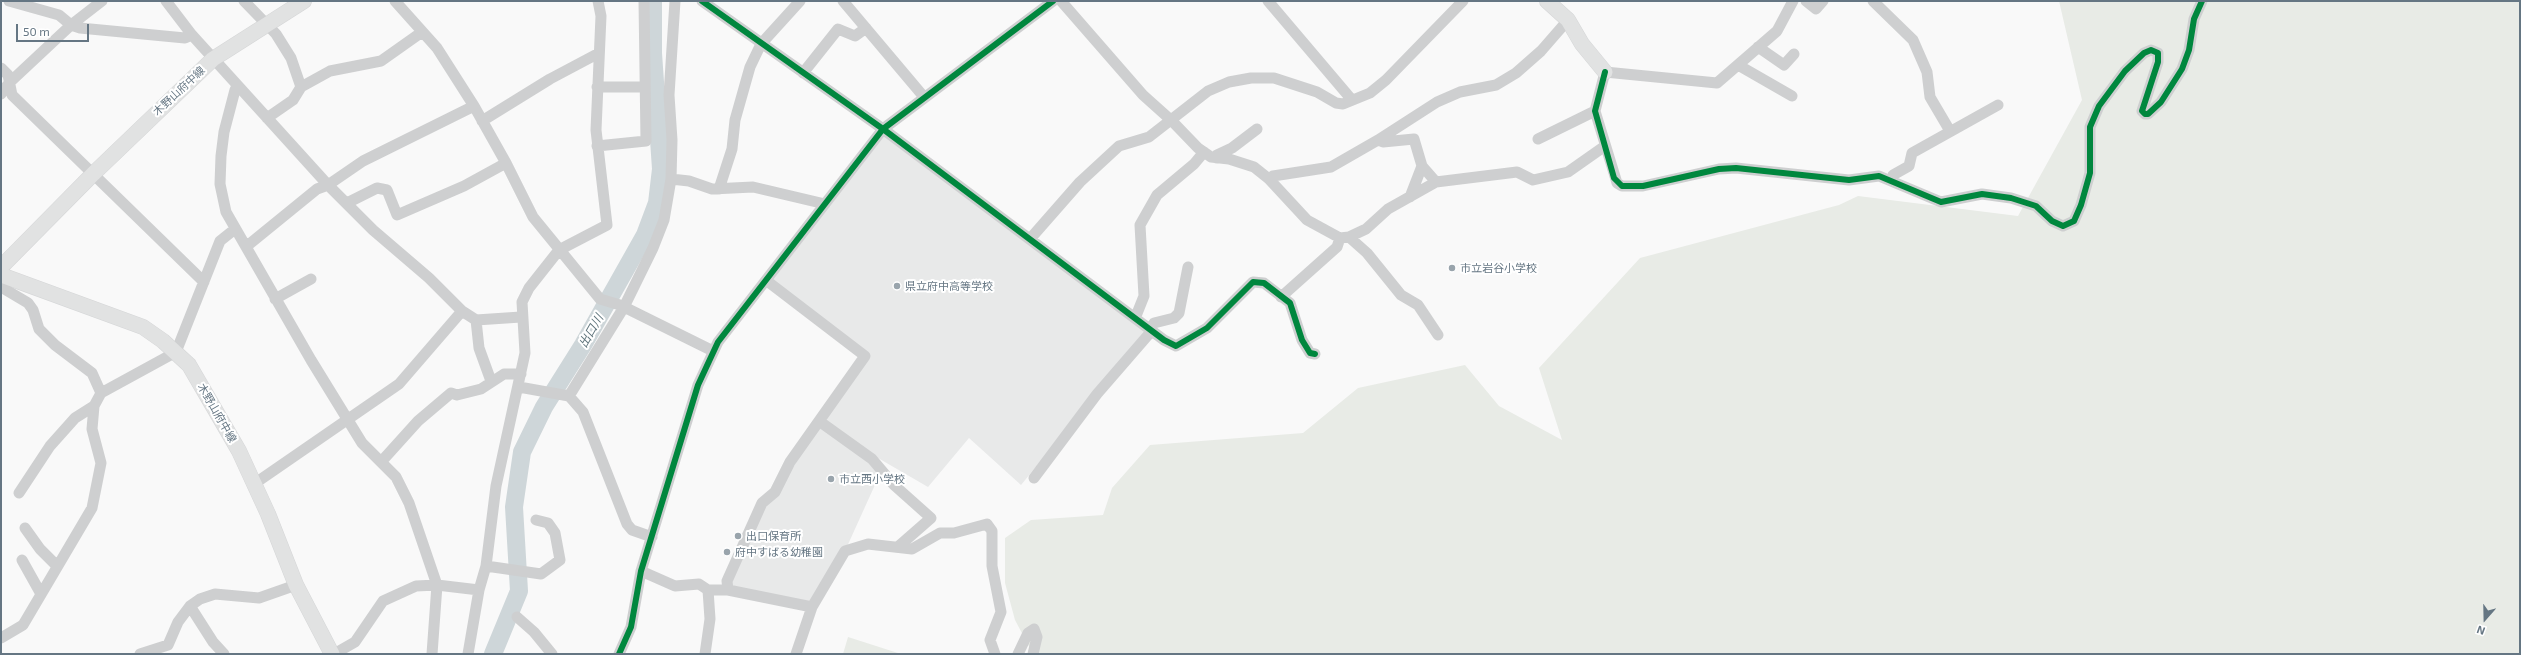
<!DOCTYPE html>
<html>
<head>
<meta charset="utf-8">
<style>
  body { margin:0 }
  #map { position:relative; width:2521px; height:655px; overflow:hidden; background:#f9f9f9; font-family:"Exo 2",sans-serif }
  canvas { display:block }
  .frame { position:absolute; inset:0; border:2px solid #657683; pointer-events:none }
  .north { position:absolute; left:2465px; top:599px; width:40px; height:40px; -webkit-text-stroke:3px #fff; paint-order:stroke; rotate:200deg; font-size:11px; font-weight:700; line-height:16px; text-align:center; color:#657683 }
  .north::after { content:''; display:block; margin:auto; width:14px; height:18px; background:#657683; clip-path:polygon(50% 0,100% 100%,50% 72%,0 100%) }
  .scale { position:absolute; left:16px; top:24px; width:73px; height:18px; box-sizing:border-box; border:2px solid #657683; border-top:0; padding-left:5px; font-size:12px; line-height:14px; white-space:nowrap; color:#657683; -webkit-text-stroke:3px #fff; paint-order:stroke }
</style>
</head>
<body>
<div id="map">
<canvas width="2521" height="655"></canvas>
<div class="frame"></div>
<div class="north">N</div>
<div class="scale">50 m</div>
</div>
<script>
const context = document.querySelector('canvas').getContext('2d');
context.lineJoin = 'round';
function fillPath(path, color) {
  context.fillStyle = color;
  context.fill(path, 'evenodd');
}
function poly(rows) {
  const path = new Path2D();
  for (const r of rows) {
    path.moveTo(r[0], r[1]);
    for (let i = 2; i < r.length; i += 2) path.lineTo(r[i], r[i + 1]);
  }
  return path;
}
function stroke(path, color, width, dash) {
  context.strokeStyle = color;
  context.lineWidth = width;
  context.lineCap = dash ? 'butt' : 'round';
  context.setLineDash(dash || []);
  context.stroke(path);
}
function write(font, color, halo, rows, align = 'center') {
  context.font = font + ' "Exo 2","Noto Sans JP",sans-serif';
  context.lineWidth = 4;
  context.setLineDash([]);
  context.textBaseline = 'middle';
  context.strokeStyle = halo;
  context.fillStyle = color;
  for (const [text, x, y, turn = 0] of rows) {
    context.save();
    context.translate(x, y);
    context.rotate((+turn || 0) * Math.PI / 180);
    context.textAlign = isNaN(turn) ? turn : align;
    if (halo) context.strokeText(text, 0, 0);
    context.fillText(text, 0, 0);
    context.restore();
  }
}
fillPath(poly([
  [883,129,1150,328,1021,485,969,438,928,487,878,458,872,459,879,476,845,551,812,607,728,590,762,503,775,492,794,466,819,421,865,356,767,281]
]), '#e8e9e9');
fillPath(poly([
  [2059,1,2520,1,2520,654,1033,654,1015,620,1005,583,1005,538,1031,520,1103,515,1112,488,1150,445,1303,433,1358,388,1465,365,1499,406,1562,440,1539,368,1640,258,1839,205,1858,196,2018,216,2082,100],
  [848,637,901,654,843,654]
]), '#e8ebe6');
stroke(poly([
  [493,654,519,591,514,507,522,452,544,407,583,345,645,235,657,203,661,169,653,53,653,1]
]), '#ced6d9', 18);
const secondary = poly([
  [1547,1,1568,20,1582,44,1605,72],
  [1,267,93,174,213,59,304,1],
  [1,275,143,327,163,341,189,365,239,451,268,514,296,585,332,654]
]);
stroke(secondary, '#d5d6d7', 16);
stroke(poly([
  [9,1,59,15,71,25,80,28,185,38,192,35],
  [166,1,192,35,328,185,373,230,429,278,462,311,476,320,521,317],
  [244,1,276,34,291,58,301,87],
  [395,1,437,48,474,106,506,163,533,217,600,299,620,305,713,351],
  [702,1,883,129,1164,340,1176,346,1207,328,1253,282,1264,283,1290,303,1302,340,1310,353,1315,354],
  [843,1,924,97],
  [1061,1,1143,95,1172,121,1198,148,1211,157,1229,159,1254,167,1269,179,1307,220,1340,238,1349,237,1366,229,1388,209,1436,182,1517,172,1533,180,1568,172,1605,146],
  [1268,1,1352,100],
  [1793,1,1777,31,1717,83,1605,72,1595,111,1617,183,1622,186,1643,186,1719,169,1736,168,1849,180,1879,176,1941,202,1982,194,2011,198,2036,206,2052,221,2063,226,2074,221,2081,205,2090,173,2090,127,2099,106,2125,71,2144,53,2151,50,2158,53,2158,62,2142,111,2145,114,2148,114,2161,102,2182,69,2189,50,2194,19,2202,1],
  [1806,1,1816,9,1823,1],
  [1873,1,1913,40,1927,72,1930,97,1950,131],
  [1758,47,1784,65,1794,54],
  [1738,65,1792,96],
  [1,68,8,75,12,95,204,282],
  [803,73,838,29,855,36,866,28],
  [239,87,235,90,224,132,221,156,220,184,226,212,311,360,362,443,396,477,409,503,437,585,432,654],
  [597,87,643,87],
  [1,94,9,83,71,25,102,1],
  [267,118,293,100,301,87,330,71,381,61,422,32],
  [482,121,550,79,599,53],
  [1538,139,1595,111],
  [1378,140,1383,142,1414,139,1422,166,1436,182],
  [597,146,646,141,644,1],
  [1217,158,1217,155,1232,148,1257,129],
  [671,179,689,181,712,189,753,187,825,204],
  [1269,179,1273,176,1331,167,1378,140,1437,102,1460,92,1496,85,1516,73,1541,51,1568,20],
  [1893,181,1893,175,1909,166,1912,153,1998,105],
  [719,189,732,149,735,120,750,67,761,44,800,1],
  [1410,197,1422,166],
  [347,203,377,188,387,190,397,215,464,186,506,163],
  [1349,237,1367,253,1401,295,1418,305,1438,335],
  [1030,239,1080,182,1119,146,1149,137,1208,91,1229,82,1251,78,1274,78,1317,92,1336,103,1343,104,1370,93,1386,80,1463,1],
  [247,246,317,189,328,185,363,161,474,106],
  [1,287,28,303,33,310,39,329,55,345,92,373,101,393],
  [1281,297,1337,247,1340,238],
  [275,299,311,279],
  [1136,316,1144,296,1140,225,1157,195,1194,164,1204,152],
  [476,320,479,348,491,381],
  [519,387,569,396,583,412,627,524,632,530,652,537],
  [569,396,624,307,653,248,664,220,671,179,672,140,669,95,675,1],
  [819,421,872,459,894,485,931,518,899,546],
  [381,462,418,421,451,393,457,395,481,389,504,374,521,374],
  [1034,478,1097,394,1149,334,1154,323,1174,318,1179,313,1188,267],
  [254,484,399,384,462,311],
  [19,493,50,446,75,418,94,406],
  [25,528,40,549,57,566],
  [22,560,41,594],
  [486,566,541,574,560,560,555,533,548,523,536,520],
  [641,571,675,586,699,584,708,590,728,590,812,607,845,551,868,544,912,549,940,533,954,533,987,524,992,531,992,566,1001,612,990,640,995,654],
  [728,590,727,581,762,503,775,492,790,462,865,356,767,281],
  [190,606,213,642,224,654],
  [517,617,534,632,552,654],
  [1,638,23,625,92,508,101,463,92,429,94,406,101,393,176,352,220,241,235,229],
  [140,654,168,645,178,622,190,606,200,599,215,594,259,598,296,585],
  [334,654,355,642,383,601,416,586,437,585,479,590],
  [468,654,479,590,486,566,496,486,525,353,522,302,529,288,559,250,607,225,596,130,601,16,598,1],
  [619,654,631,627,641,571,698,385,718,342,883,129,1053,1],
  [705,654,710,619,708,590],
  [796,654,812,607],
  [1018,654,1028,633,1034,629,1037,637,1033,654]
]), '#cecfd0', 11);
stroke(secondary, '#e1e2e2', 15);
stroke(poly([
  [702,1,883,129,1164,340,1176,346,1207,328,1253,282,1264,283,1290,303,1302,340,1310,353,1315,354],
  [1605,72,1595,111,1614,178,1622,186,1643,186,1719,169,1736,168,1849,180,1879,176,1941,202,1982,194,2011,198,2036,206,2052,221,2063,226,2074,221,2081,205,2090,173,2090,127,2099,106,2125,71,2144,53,2151,50,2158,53,2158,62,2142,111,2145,114,2148,114,2161,102,2182,69,2189,50,2194,19,2202,1],
  [619,654,631,627,641,571,698,385,718,342,883,129,1053,1]
]), '#00873e', 6);
for (const [x, y, r, color] of [
  [1452,268,4,"#99a4ac"],
  [897,286,4,"#99a4ac"],
  [831,479,4,"#99a4ac"],
  [738,536,4,"#99a4ac"],
  [727,552,4,"#99a4ac"]
]) {
  const dot = new Path2D();
  dot.arc(x, y, r, 0, 2 * Math.PI);
  context.fillStyle = color;
  context.fill(dot);
  stroke(dot, '#fff', 1.5);
}
write('11px', '#657683', '#fff', [
  ["木野山府中線",179,91,-43],
  ["木野山府中線",217,413,60]
]);
write('11px', '#657683', '#fff', [
  ["市立岩谷小学校",1460,268],
  ["県立府中高等学校",905,286],
  ["市立西小学校",839,479],
  ["出口保育所",746,536],
  ["府中すばる幼稚園",735,552]
], 'left');
write('italic 12px', '#60757c', '#fff', [
  ["出口川",591,331,-60]
]);
</script>
</body>
</html>
